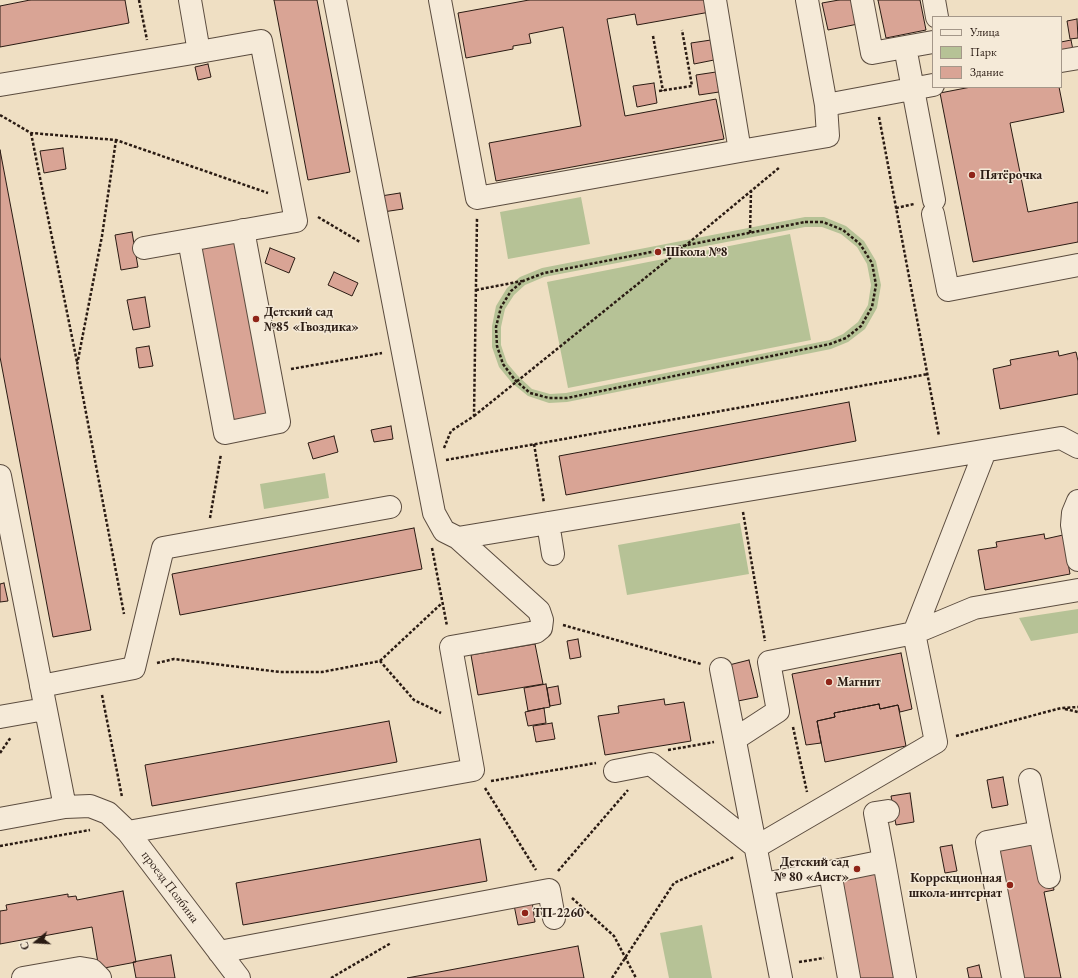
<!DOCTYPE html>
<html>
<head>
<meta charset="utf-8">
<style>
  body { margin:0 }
  #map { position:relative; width:1078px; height:978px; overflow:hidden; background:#efdfc3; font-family:"EB Garamond",serif }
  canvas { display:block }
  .legend { position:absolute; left:932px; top:16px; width:130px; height:72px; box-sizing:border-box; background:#f5ead8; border:1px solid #a49789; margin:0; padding:5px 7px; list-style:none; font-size:12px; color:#2a1b13 }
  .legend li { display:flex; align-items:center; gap:8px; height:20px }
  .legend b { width:20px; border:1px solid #a49789 }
  .north { position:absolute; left:16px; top:922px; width:40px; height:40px; -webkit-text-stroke:3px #f5ead8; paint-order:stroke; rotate:252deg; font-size:11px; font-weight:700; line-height:16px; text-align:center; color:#2a1b13 }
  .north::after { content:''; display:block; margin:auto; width:14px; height:18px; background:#2a1b13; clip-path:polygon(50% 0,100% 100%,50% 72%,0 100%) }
</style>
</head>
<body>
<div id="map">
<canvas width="1078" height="978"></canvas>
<ul class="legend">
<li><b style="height:5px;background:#f5ead8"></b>Улица</li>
<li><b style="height:11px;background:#b6c296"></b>Парк</li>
<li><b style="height:11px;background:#d9a495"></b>Здание</li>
</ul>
<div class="north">С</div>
</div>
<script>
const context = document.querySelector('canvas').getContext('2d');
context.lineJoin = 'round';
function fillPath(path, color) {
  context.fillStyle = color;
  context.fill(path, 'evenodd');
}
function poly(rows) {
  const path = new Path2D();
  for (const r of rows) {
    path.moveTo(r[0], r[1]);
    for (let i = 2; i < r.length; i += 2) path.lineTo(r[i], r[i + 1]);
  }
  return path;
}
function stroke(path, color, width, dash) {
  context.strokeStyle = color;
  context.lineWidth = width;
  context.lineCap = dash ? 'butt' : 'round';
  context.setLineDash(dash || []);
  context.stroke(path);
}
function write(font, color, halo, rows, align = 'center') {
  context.font = font + ' "EB Garamond",serif';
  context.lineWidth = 3;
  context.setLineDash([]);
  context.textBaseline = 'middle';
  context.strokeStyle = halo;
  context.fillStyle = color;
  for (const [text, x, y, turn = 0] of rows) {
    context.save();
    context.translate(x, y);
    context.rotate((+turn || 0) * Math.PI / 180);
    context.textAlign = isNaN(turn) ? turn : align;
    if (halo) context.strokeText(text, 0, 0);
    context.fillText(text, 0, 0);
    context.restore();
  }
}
fillPath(poly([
  [581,197,590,244,508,259,500,212],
  [805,217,824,217,846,226,864,241,876,261,881,285,877,308,865,329,848,342,831,349,567,402,549,403,528,396,512,383,499,367,492,347,492,326,496,306,507,288,520,277,542,268],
  [805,227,822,227,841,234,857,247,867,264,871,285,868,305,858,322,843,334,830,340,566,393,550,394,532,389,518,376,507,363,501,345,501,327,505,309,514,295,525,285,544,277],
  [790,234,811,340,568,388,547,282],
  [325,473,329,498,264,509,260,484],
  [740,523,749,574,627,595,618,545],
  [1078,609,1078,633,1031,641,1019,618],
  [702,925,712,978,669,978,660,933]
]), '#b6c296');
const building = poly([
  [30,0,125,0,129,23,0,47,0,6,30,0],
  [274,0,317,0,350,172,308,180,274,0],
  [529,0,708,0,710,12,637,25,635,14,607,19,625,116,716,99,724,139,496,181,489,143,581,126,563,27,529,34,531,43,513,46,513,49,466,58,458,13,529,0],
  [839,0,853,0,858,24,828,30,822,3,839,0],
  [878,0,920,0,926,30,886,38,878,0],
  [1077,19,1078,38,1070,39,1067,21,1077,19],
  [711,40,714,60,694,64,691,43,711,40],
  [1071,40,1073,50,1061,52,1061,42,1071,40],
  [208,64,211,77,198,80,195,67,208,64],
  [716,72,719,92,699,95,696,75,716,72],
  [654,83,657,103,637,107,633,86,654,83],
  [971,87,1059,87,1064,112,1010,123,1028,212,1078,202,1078,242,973,262,940,93,971,87],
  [63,148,66,169,44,173,40,151,63,148],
  [0,150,91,630,53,637,0,357,0,150],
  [400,193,403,209,383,212,381,196,400,193],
  [132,232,138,267,121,270,115,235,132,232],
  [239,240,271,417,231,424,198,248,239,240],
  [270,248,295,258,289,273,265,263,270,248],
  [334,272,358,283,352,296,328,285,334,272],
  [145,297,150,327,133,330,127,300,145,297],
  [149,346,153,366,139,368,136,348,149,346],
  [1058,351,1059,356,1076,352,1078,361,1078,394,1000,409,993,369,1011,365,1010,360,1058,351],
  [849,402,856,441,566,495,559,456,849,402],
  [391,426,393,439,374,442,371,430,391,426],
  [334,436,338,452,313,459,308,443,334,436],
  [414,528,422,569,180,615,172,574,414,528],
  [1044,534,1045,539,1063,535,1070,574,985,590,978,550,997,547,996,542,1044,534],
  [4,583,8,601,0,602,0,584,4,583],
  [578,639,581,657,570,659,567,641,578,639],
  [535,644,543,684,478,695,471,655,535,644],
  [901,653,912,709,900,712,898,705,880,709,879,704,834,713,835,717,817,721,821,743,806,745,792,674,901,653],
  [749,660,758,697,738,701,729,665,749,660],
  [546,684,550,707,528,711,524,688,546,684],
  [558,686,561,704,550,706,547,688,558,686],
  [664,699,665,705,684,702,691,741,605,755,598,716,619,713,618,706,664,699],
  [879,704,880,709,898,705,906,746,825,762,817,721,835,717,834,713,879,704],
  [544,708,546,723,528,726,525,712,544,708],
  [389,721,397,762,152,806,145,765,389,721],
  [552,723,555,739,536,742,533,726,552,723],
  [1003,777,1008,805,992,808,987,780,1003,777],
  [910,793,914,822,896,825,891,796,910,793],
  [480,839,487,881,243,925,236,883,480,839],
  [1034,841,1052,880,1054,890,1044,892,1061,978,1019,978,994,849,1034,841],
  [952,845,957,871,945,873,940,847,952,845],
  [879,869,899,978,856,978,837,877,879,869],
  [123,891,136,962,99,969,92,927,0,944,0,911,7,910,6,905,68,894,68,897,76,896,77,900,123,891],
  [532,901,535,922,518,925,514,905,532,901],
  [578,946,584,978,407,978,578,946],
  [171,955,175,978,136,978,133,962,171,955],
  [979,965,982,978,969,978,967,968,979,965]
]);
fillPath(building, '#d9a495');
stroke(building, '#2a1b13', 1);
const minor = poly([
  [440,0,477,198,740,151,715,0],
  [807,0,826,105,933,85],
  [862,0,872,53,905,47],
  [934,0,937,17],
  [933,42,905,47,934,200],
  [1061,61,1078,58],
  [0,85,199,52,190,0],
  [740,151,828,136,826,105],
  [933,214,948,290,1078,265],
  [189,240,225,433,279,422,243,230],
  [144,248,296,221,261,41,199,52],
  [0,476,65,807],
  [1078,501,1073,513,1072,525,1078,560],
  [548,523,553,554],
  [458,538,1061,438,1078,447],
  [721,669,781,978],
  [41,686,134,668,163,548,390,507],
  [0,717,45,709],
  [735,739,778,711,769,662,914,633,985,451],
  [615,771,651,764,756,847,936,742,914,633,974,608,1078,590],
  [0,819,65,807,90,806,108,813,128,832,239,978],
  [128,832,473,770,451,647,536,632,541,628,542,620,539,611,458,538,444,531,434,513,335,0],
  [1040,832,1049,877],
  [884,861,875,813,888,811],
  [830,872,884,861,905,978],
  [763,884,830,872,849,978],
  [219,952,549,890,554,918],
  [23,978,80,968,92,970,100,978],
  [1013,978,987,842,1040,832,1030,780]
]);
stroke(minor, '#5b4c3f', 24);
stroke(poly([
  [139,0,147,40],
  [653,36,663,91],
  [659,91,692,86,682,30],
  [0,115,31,133,116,140,268,193],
  [879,117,939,436],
  [31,133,77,362],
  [116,140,102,236,77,365,124,614],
  [896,208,914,204],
  [318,217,360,242],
  [805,222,823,222,843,230,860,244,872,263,876,285,872,307,861,326,846,338,830,344,567,398,549,398,530,393,515,380,503,364,497,346,496,327,501,307,511,291,523,281,544,273,805,222],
  [750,233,751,191],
  [476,290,522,281],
  [291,369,382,353],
  [474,416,686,245,780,167],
  [534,444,544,503],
  [444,448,451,431,474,416,477,218],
  [446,460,928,374],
  [743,512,765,641],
  [210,518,221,454],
  [432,548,447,626],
  [563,625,701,664],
  [380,661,442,603],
  [157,663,174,659,280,672,322,672,380,661,414,700,441,713],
  [102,695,122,797],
  [1065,709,1078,712],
  [793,727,807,792],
  [956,736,1061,708,1078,707],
  [668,750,714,742],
  [0,753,11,737],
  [491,781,596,763],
  [485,788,536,870],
  [0,846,90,830],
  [558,871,628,790],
  [572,898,614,936,636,978],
  [799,962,824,958],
  [331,978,391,943],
  [612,978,674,883,734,857]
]), '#2a1b13', 2.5, [3, 2]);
stroke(minor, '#f5ead8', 22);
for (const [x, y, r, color] of [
  [972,175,4,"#8f2418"],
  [658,252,4,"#8f2418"],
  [256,319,4,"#8f2418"],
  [829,682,4,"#8f2418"],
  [857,869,4,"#8f2418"],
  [1010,885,4,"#8f2418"],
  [525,913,4,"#8f2418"]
]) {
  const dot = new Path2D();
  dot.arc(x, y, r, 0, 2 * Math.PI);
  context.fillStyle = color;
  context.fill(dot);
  stroke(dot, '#f5ead8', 1.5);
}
write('bold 13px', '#2a1b13', '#f5ead8', [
  ["Пятёрочка",980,175],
  ["Школа №8",666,252],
  ["Детский сад",264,312],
  ["№85 «Гвоздика»",264,327],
  ["Магнит",837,682],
  ["Детский сад",849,862,"right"],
  ["№ 80 «Аист»",849,877,"right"],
  ["Коррекционная",1002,878,"right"],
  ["школа-интернат",1002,893,"right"],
  ["ТП-2260",533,913]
], 'left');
write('13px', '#2a1b13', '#f5ead8', [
  ["проезд Полбина",170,887,53]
]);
</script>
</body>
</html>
